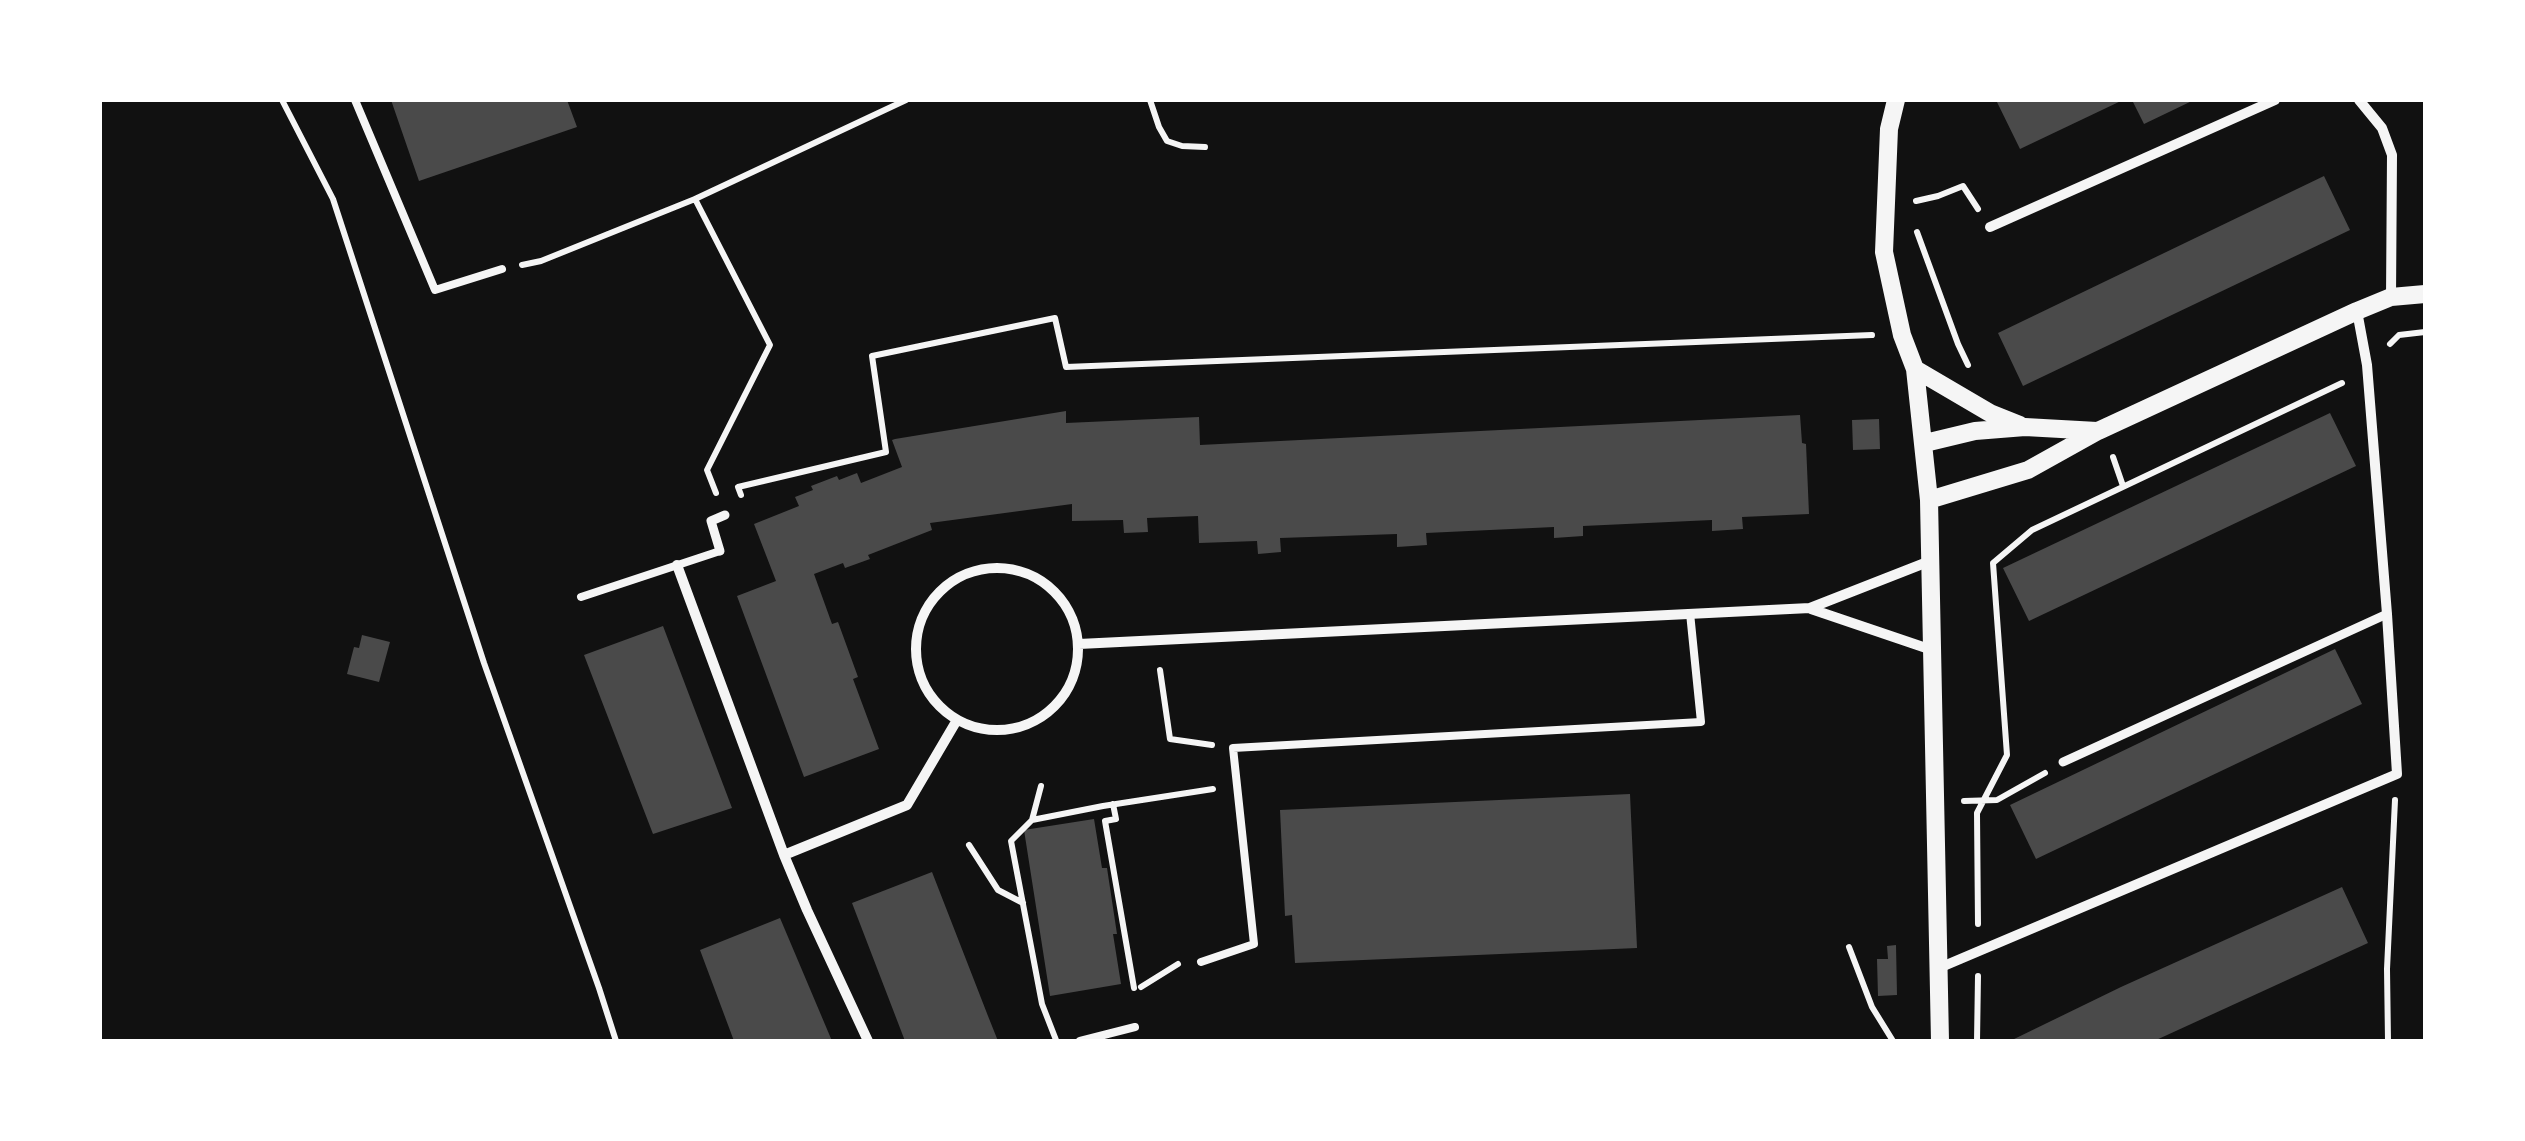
<!DOCTYPE html>
<html>
<head>
<meta charset="utf-8">
<style>
  body { margin:0 }
  #map { position:relative; width:2525px; height:1141px; overflow:hidden; background:#111; font-family:Jost,sans-serif }
  canvas { display:block }
  .frame { position:absolute; inset:0; border:102px solid #fff; pointer-events:none }
</style>
</head>
<body>
<div id="map">
<canvas width="2525" height="1141"></canvas>
<div class="frame"></div>
</div>
<script>
const context = document.querySelector('canvas').getContext('2d');
context.lineJoin = 'round';
function fillPath(path, color) {
  context.fillStyle = color;
  context.fill(path, 'evenodd');
}
function poly(rows) {
  const path = new Path2D();
  for (const r of rows) {
    if (r.length === 3) {
      path.moveTo(r[0] + r[2], r[1]);
      path.arc(r[0], r[1], r[2], 0, 2 * Math.PI);
      continue;
    }
    path.moveTo(r[0], r[1]);
    for (let i = 2; i < r.length; i += 2) path.lineTo(r[i], r[i + 1]);
  }
  return path;
}
function stroke(path, color, width, dash) {
  context.strokeStyle = color;
  context.lineWidth = width;
  context.lineCap = dash ? 'butt' : 'round';
  context.setLineDash(dash || []);
  context.stroke(path);
}
fillPath(poly([
  [391,100,567,100,577,127,419,181],
  [1996,100,2123,100,2020,149],
  [2132,100,2194,100,2144,124],
  [2324,176,2350,230,2023,386,1998,333],
  [1066,411,1066,423,1199,417,1200,445,1800,415,1802,443,1806,444,1809,514,1742,517,1743,529,1712,531,1712,520,1583,526,1583,536,1554,538,1554,527,1426,533,1427,545,1397,547,1397,534,1280,538,1281,552,1258,554,1257,541,1199,543,1198,516,1147,518,1148,532,1124,533,1123,520,1072,521,1072,504,930,523,932,530,868,555,870,559,845,568,843,563,814,574,832,624,838,622,858,677,853,679,879,749,804,777,737,596,776,581,754,524,799,506,795,497,813,490,811,486,837,476,839,480,857,473,861,483,902,467,892,440,895,439],
  [2330,413,2356,466,2029,621,2003,568],
  [1879,419,1880,449,1853,450,1852,420],
  [663,626,732,808,653,834,584,655],
  [362,635,390,642,379,682,347,674,354,647,359,648],
  [2335,649,2362,704,2036,859,2010,805],
  [1630,794,1637,948,1295,963,1292,915,1285,916,1280,810],
  [1094,819,1102,868,1107,868,1117,934,1113,934,1121,984,1050,996,1024,830],
  [932,872,988,1016,998,1041,905,1041,852,903],
  [2342,887,2368,943,2154,1041,2010,1041,2121,987],
  [780,918,832,1041,734,1041,700,950],
  [1896,945,1897,995,1878,996,1877,959,1888,959,1887,946]
]), '#4a4a4a');
stroke(poly([
  [282,100,333,199,484,663,599,988,616,1041],
  [1150,100,1159,127,1167,141,1182,146,1205,147],
  [695,199,770,345,707,470,716,493],
  [1916,201,1938,196,1963,186,1978,209],
  [1917,232,1958,344,1968,365],
  [522,265,541,261,695,199,906,100],
  [2390,344,2399,335,2425,332],
  [2113,457,2123,486],
  [741,495,738,487,886,452,872,356,1055,318,1066,367,1872,335],
  [1160,670,1170,739,1212,745],
  [1964,801,1997,800,2045,773],
  [1113,804,1116,819,1105,821,1134,988],
  [1032,820,1041,786],
  [969,845,998,890,1023,903],
  [1978,924,1977,813,2007,755,1993,563,2032,530,2342,383],
  [1849,947,1872,1007,1893,1041],
  [1141,987,1178,964],
  [1056,1040,1042,1004,1011,841,1032,820,1103,806,1213,789],
  [1977,1041,1978,976],
  [2388,1041,2387,969,2395,800]
]), '#f5f5f5', 6);
stroke(poly([
  [355,100,435,290,502,269],
  [581,597,720,551],
  [1201,962,1254,944,1233,748,1701,722,1690,613],
  [1080,1041,1135,1027]
]), '#f5f5f5', 8);
stroke(poly([
  [720,551,711,521,725,515],
  [2063,762,2387,614]
]), '#f5f5f5', 9);
stroke(poly([
  [2359,100,2382,128,2392,155,2391,297],
  [1990,227,2275,100],
  [677,565,784,855,807,910,868,1041],
  [997,649,81],
  [1811,609,1932,650],
  [1079,644,1810,608,1930,561],
  [784,855,907,805,957,720],
  [1939,968,2397,774,2387,614,2367,365,2357,311]
]), '#f5f5f5', 10);
stroke(poly([
  [1896,100,1889,129,1884,252,1902,335,1915,369,1929,500,1940,1041],
  [1915,369,1990,413,2020,425],
  [1925,443,1975,431,2025,427,2097,431],
  [1929,500,2028,470,2098,431,2357,311,2391,297,2425,294]
]), '#f5f5f5', 18);
</script>
</body>
</html>
